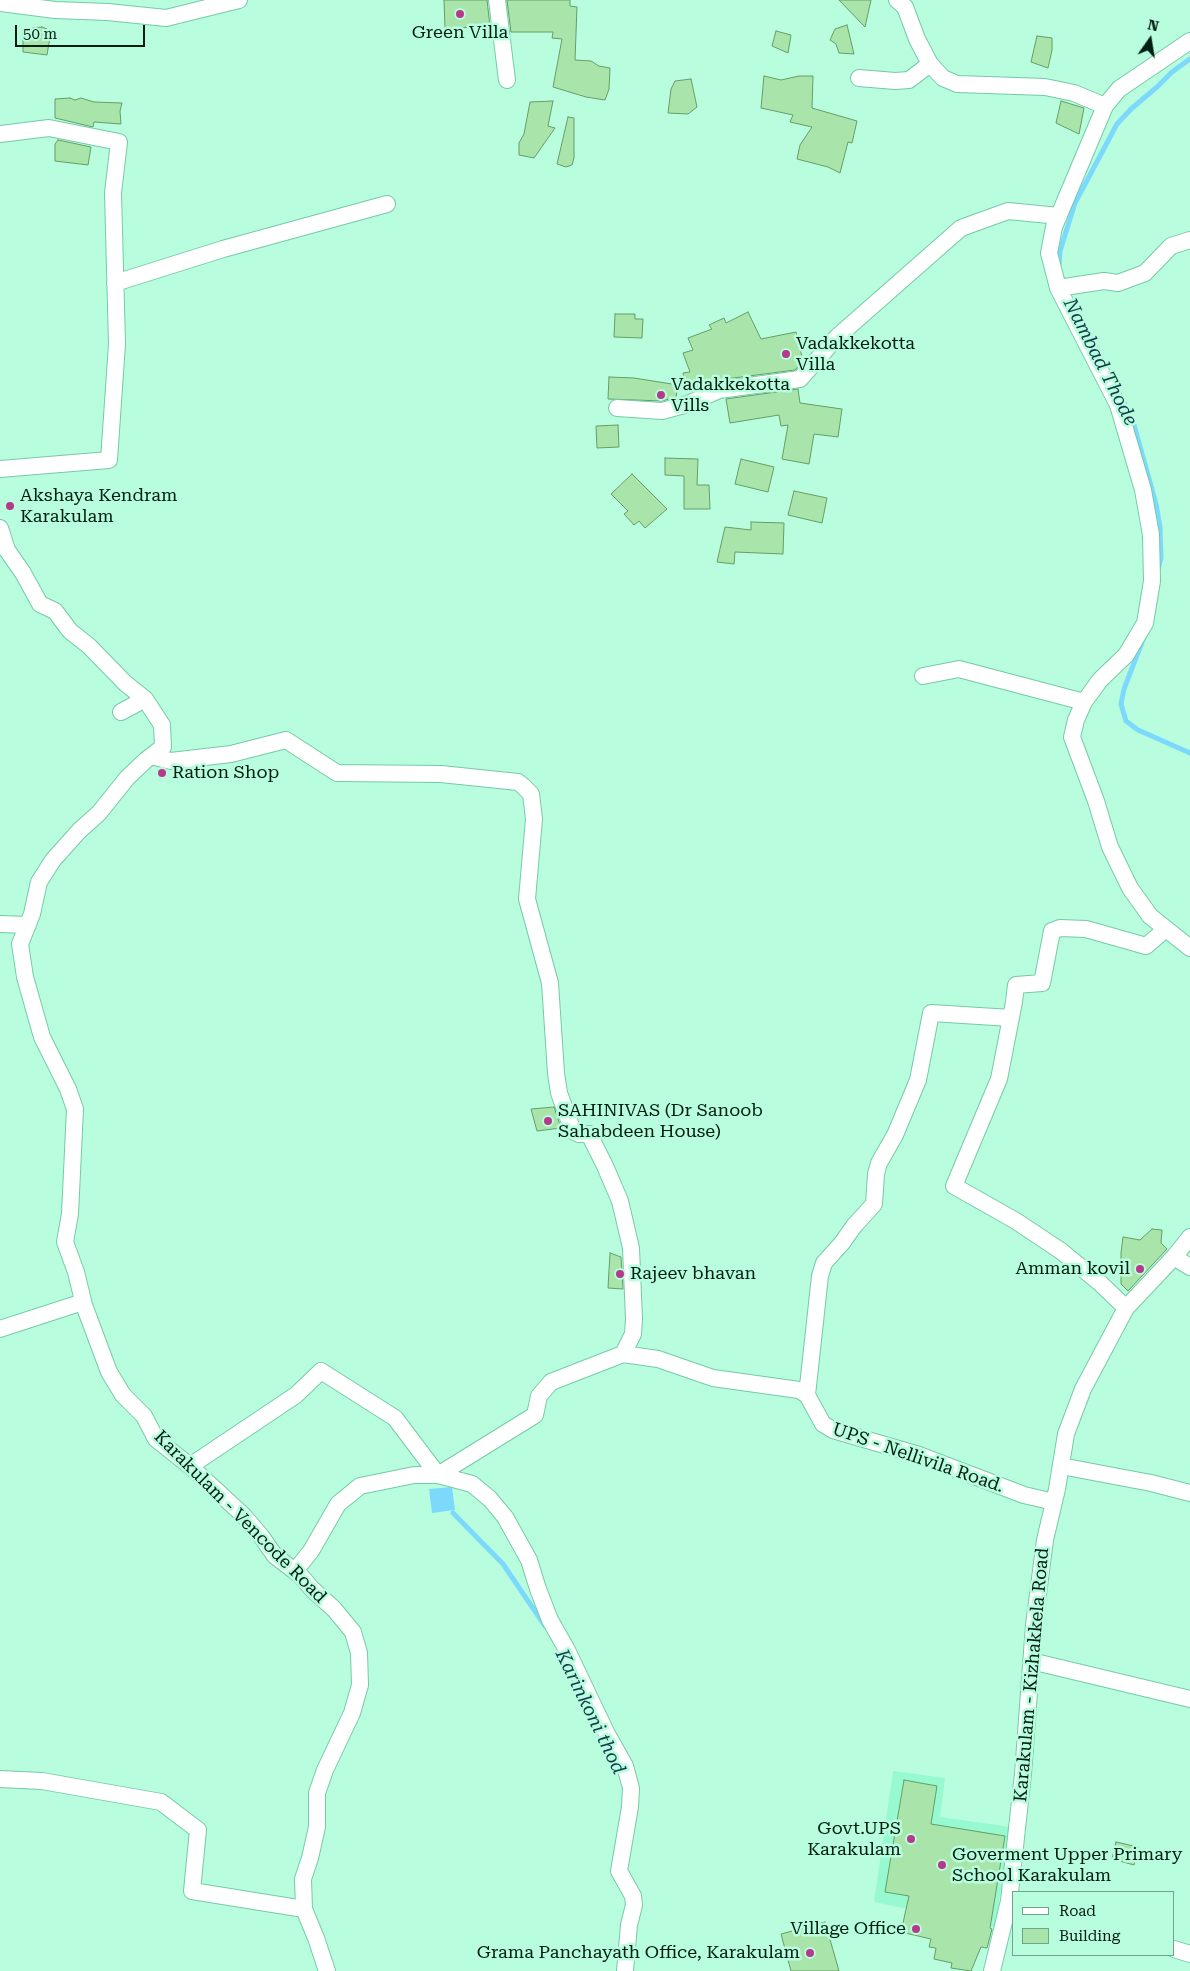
<!DOCTYPE html>
<html>
<head>
<meta charset="utf-8">
<style>
  body { margin:0 }
  #map { position:relative; width:1190px; height:1971px; overflow:hidden; background:#b8fdde; font-family:"Roboto Serif",serif }
  canvas { display:block }
  .legend { position:absolute; left:1012px; top:1891px; width:162px; height:65px; box-sizing:border-box; background:#b8fdde; border:1px solid #6fa38c; margin:0; padding:6px 9px; list-style:none; font-size:15px; color:#021d12 }
  .legend li { display:flex; align-items:center; gap:10px; height:25px }
  .legend b { width:25px; border:1px solid #6fa38c }
  .north { position:absolute; left:1125px; top:15px; width:50px; height:50px; -webkit-text-stroke:4px #b8fdde; paint-order:stroke; rotate:13deg; font-size:14px; font-weight:700; line-height:20px; text-align:center; color:#021d12 }
  .north::after { content:''; display:block; margin:auto; width:18px; height:22px; background:#021d12; clip-path:polygon(50% 0,100% 100%,50% 72%,0 100%) }
  .scale { position:absolute; left:15px; top:25px; width:130px; height:22px; box-sizing:border-box; border:2px solid #021d12; border-top:0; padding-left:6px; font-size:15px; line-height:18px; white-space:nowrap; color:#021d12; -webkit-text-stroke:4px #b8fdde; paint-order:stroke }
</style>
</head>
<body>
<div id="map">
<canvas width="1190" height="1971"></canvas>
<ul class="legend">
<li><b style="height:6px;background:#fff"></b>Road</li>
<li><b style="height:14px;background:#a9e5aa"></b>Building</li>
</ul>
<div class="north">N</div>
<div class="scale">50 m</div>
</div>
<script>
const context = document.querySelector('canvas').getContext('2d');
context.lineJoin = 'round';
function fillPath(path, color) {
  context.fillStyle = color;
  context.fill(path, 'evenodd');
}
function poly(rows) {
  const path = new Path2D();
  for (const r of rows) {
    path.moveTo(r[0], r[1]);
    for (let i = 2; i < r.length; i += 2) path.lineTo(r[i], r[i + 1]);
  }
  return path;
}
function stroke(path, color, width, dash) {
  context.strokeStyle = color;
  context.lineWidth = width;
  context.lineCap = dash ? 'butt' : 'round';
  context.setLineDash(dash || []);
  context.stroke(path);
}
function write(font, color, halo, rows, align = 'center') {
  context.font = font + ' "Roboto Serif",serif';
  context.lineWidth = 5;
  context.setLineDash([]);
  context.textBaseline = 'middle';
  context.strokeStyle = halo;
  context.fillStyle = color;
  for (const [text, x, y, turn = 0] of rows) {
    context.save();
    context.translate(x, y);
    context.rotate((+turn || 0) * Math.PI / 180);
    context.textAlign = isNaN(turn) ? turn : align;
    if (halo) context.strokeText(text, 0, 0);
    context.fillText(text, 0, 0);
    context.restore();
  }
}
fillPath(poly([
  [893,1771,945,1778,940,1817,1011,1827,995,1927,874,1902]
]), '#97f9cf');
fillPath(poly([
  [452,1487,455,1510,432,1513,429,1489]
]), '#7cd9fc');
stroke(poly([
  [1059,265,1060,251,1075,203,1117,124,1131,109,1157,87,1172,72,1190,59],
  [1129,416,1134,425,1156,504,1160,527,1161,558,1158,570],
  [1144,637,1124,689,1121,704,1126,721,1138,730,1190,753],
  [453,1513,503,1564,545,1626]
]), '#7cd9fc', 5);
const building = poly([
  [444,0,487,0,490,27,445,28,444,0],
  [507,0,570,0,570,6,577,7,575,60,591,61,599,66,610,68,609,89,605,100,586,97,553,87,562,39,552,38,553,32,511,32,507,0],
  [839,0,871,0,865,27,839,0],
  [847,25,854,54,839,53,836,44,830,40,835,29,847,25],
  [42,27,47,29,50,37,47,55,23,52,23,29,42,27],
  [776,31,791,35,788,53,772,46,776,31],
  [1037,36,1052,38,1052,50,1048,68,1031,62,1037,36],
  [764,76,781,80,799,76,813,76,812,108,857,121,852,143,848,142,840,173,828,167,797,159,800,145,812,127,790,122,793,115,761,108,764,76],
  [691,79,697,107,688,114,668,113,671,89,675,81,691,79],
  [70,98,75,100,81,98,94,102,122,103,120,111,121,124,94,122,93,127,55,118,55,99,70,98],
  [553,101,548,126,555,128,534,158,519,155,519,143,524,134,530,102,553,101],
  [1061,101,1084,108,1079,134,1056,123,1061,101],
  [568,117,574,118,574,158,572,165,566,167,557,164,568,117],
  [58,140,91,147,88,165,55,161,55,144,58,140],
  [748,312,761,339,796,332,803,361,795,370,718,380,687,390,683,373,690,372,683,353,693,350,688,338,712,329,709,325,724,318,726,323,748,312],
  [615,314,635,314,635,319,643,319,642,338,614,337,615,314],
  [609,377,634,378,678,385,676,397,662,401,608,399,609,377],
  [798,389,800,403,842,409,838,437,814,434,809,464,782,459,788,425,781,426,779,415,730,423,726,399,798,389],
  [618,425,619,447,597,448,596,426,618,425],
  [665,458,698,459,697,485,709,485,710,509,684,509,684,476,665,475,665,458],
  [741,459,774,467,768,492,735,484,741,459],
  [632,474,667,509,645,528,639,521,634,525,624,514,628,511,611,494,632,474],
  [794,491,827,498,822,523,788,515,794,491],
  [751,522,784,523,783,554,735,552,734,564,717,562,725,527,751,530,751,522],
  [554,1107,561,1128,537,1131,531,1109,554,1107],
  [1152,1229,1162,1230,1161,1243,1167,1249,1128,1291,1121,1284,1121,1253,1123,1237,1140,1240,1152,1229],
  [610,1253,621,1257,623,1289,608,1288,610,1253],
  [904,1780,937,1786,931,1824,1005,1836,990,1928,992,1929,987,1948,981,1947,971,1971,951,1968,952,1963,934,1959,936,1948,929,1947,931,1939,901,1932,909,1896,885,1892,904,1780],
  [1116,1842,1138,1847,1134,1865,1112,1859,1116,1842],
  [825,1922,839,1971,791,1971,781,1934,825,1922]
]);
fillPath(building, '#a9e5aa');
stroke(building, '#659e67', 1);
const minor = poly([
  [497,0,507,80],
  [897,0,905,7,917,39,930,64,943,78,957,84,1045,87,1074,93,1105,106],
  [0,3,55,10,108,12,166,18,239,0],
  [1190,41,1119,89,1105,106,1054,227,1049,253,1058,288,1118,405,1143,490,1151,535,1152,581,1145,623,1126,655,1100,680,1084,702,1076,720,1072,737,1096,801,1110,847,1130,888,1150,916,1190,948],
  [859,78,895,81,909,80,930,64],
  [0,134,49,128,119,142,113,193,117,344,109,460,0,469],
  [115,283,223,249,387,204],
  [1058,288,1104,281,1118,283,1145,273,1171,246,1190,240],
  [617,408,662,411,688,404,719,390,800,379,837,337,961,228,1008,211,1059,216],
  [0,528,7,550,23,573,40,604,55,611,70,631,89,646,125,683,145,699,162,725,163,747,146,760,127,778,99,813,79,831,53,860,39,882,32,914,20,944,25,977,42,1037,68,1089,75,1109,70,1214,65,1242,76,1272,84,1305,109,1372,123,1395,144,1416,156,1439,190,1466,243,1515,261,1536,275,1556,300,1575,312,1589,334,1609,353,1632,359,1653,360,1685,352,1713,325,1770,317,1793,317,1827,310,1858,303,1879,304,1909,316,1938,327,1971],
  [923,676,959,669,1084,702],
  [121,712,145,699],
  [151,756,171,761,231,754,286,740,337,773,441,774,518,782,523,786,531,794,534,819,527,899,550,983,556,1073,559,1093,573,1131,579,1134,589,1134,605,1166,620,1201,631,1248,634,1319,633,1334,623,1354,658,1359,713,1378,799,1390,807,1395,823,1424,833,1430,919,1455,1024,1495,1054,1502],
  [0,924,28,925],
  [1174,1257,1190,1267],
  [1126,1308,1100,1283,1061,1251,1016,1221,954,1186,999,1079,1014,1002,1016,985,1042,983,1052,931,1060,928,1086,929,1146,946,1166,929],
  [0,1329,83,1302],
  [807,1395,820,1276,824,1263,842,1243,854,1226,874,1204,876,1174,879,1163,895,1135,918,1080,931,1013,1011,1018],
  [190,1466,296,1395,321,1371,395,1418,438,1475,535,1415,539,1396,551,1382,623,1354],
  [1061,1466,1151,1483,1190,1493],
  [295,1571,311,1551,338,1504,360,1486,414,1475,438,1475,472,1484,490,1499,505,1517,529,1560,538,1589,550,1620,567,1650,607,1734,625,1766,631,1788,630,1807,619,1871,633,1896,634,1905,629,1925,625,1971],
  [1031,1661,1190,1699],
  [0,1779,42,1781,161,1802,198,1830,192,1891,304,1909],
  [1174,1949,1190,1954],
  [992,1971,1009,1901,1023,1774,1034,1625,1045,1540,1057,1489,1066,1434,1083,1389,1126,1308,1174,1257,1190,1237]
]);
stroke(minor, '#74cba6', 18);
stroke(minor, '#fff', 16);
for (const [x, y, r, color] of [
  [460,14,5,"#b63a8a"],
  [786,354,5,"#b63a8a"],
  [661,395,5,"#b63a8a"],
  [10,506,5,"#b63a8a"],
  [162,773,5,"#b63a8a"],
  [548,1121,5,"#b63a8a"],
  [1140,1269,5,"#b63a8a"],
  [620,1274,5,"#b63a8a"],
  [911,1839,5,"#b63a8a"],
  [942,1865,5,"#b63a8a"],
  [916,1929,5,"#b63a8a"],
  [810,1953,5,"#b63a8a"]
]) {
  const dot = new Path2D();
  dot.arc(x, y, r, 0, 2 * Math.PI);
  context.fillStyle = color;
  context.fill(dot);
  stroke(dot, '#b8fdde', 2);
}
write('18px', '#021d12', '#b8fdde', [
  ["Green Villa",460,33,"center"],
  ["Vadakkekotta",796,344],
  ["Villa",796,365],
  ["Vadakkekotta",671,385],
  ["Vills",671,406],
  ["Akshaya Kendram",20,496],
  ["Karakulam",20,517],
  ["Ration Shop",172,773],
  ["SAHINIVAS (Dr Sanoob",558,1111],
  ["Sahabdeen House)",558,1132],
  ["Amman kovil",1130,1269,"right"],
  ["Rajeev bhavan",630,1274],
  ["Govt.UPS",901,1829,"right"],
  ["Karakulam",901,1850,"right"],
  ["Goverment Upper Primary",952,1855],
  ["School Karakulam",952,1876],
  ["Village Office",906,1929,"right"],
  ["Grama Panchayath Office, Karakulam",800,1953,"right"]
], 'left');
write('18px', '#021d12', '#b8fdde', [
  ["UPS - Nellivila Road.",918,1458,19],
  ["Karakulam - Vencode Road",240,1517,45],
  ["Karakulam - Kizhakkela Road",1032,1675,-85]
]);
write('italic 19px', '#123c4b', '#b8fdde', [
  ["Nambad Thode",1100,362,63],
  ["Karinkoni thod",590,1712,64]
]);
</script>
</body>
</html>
